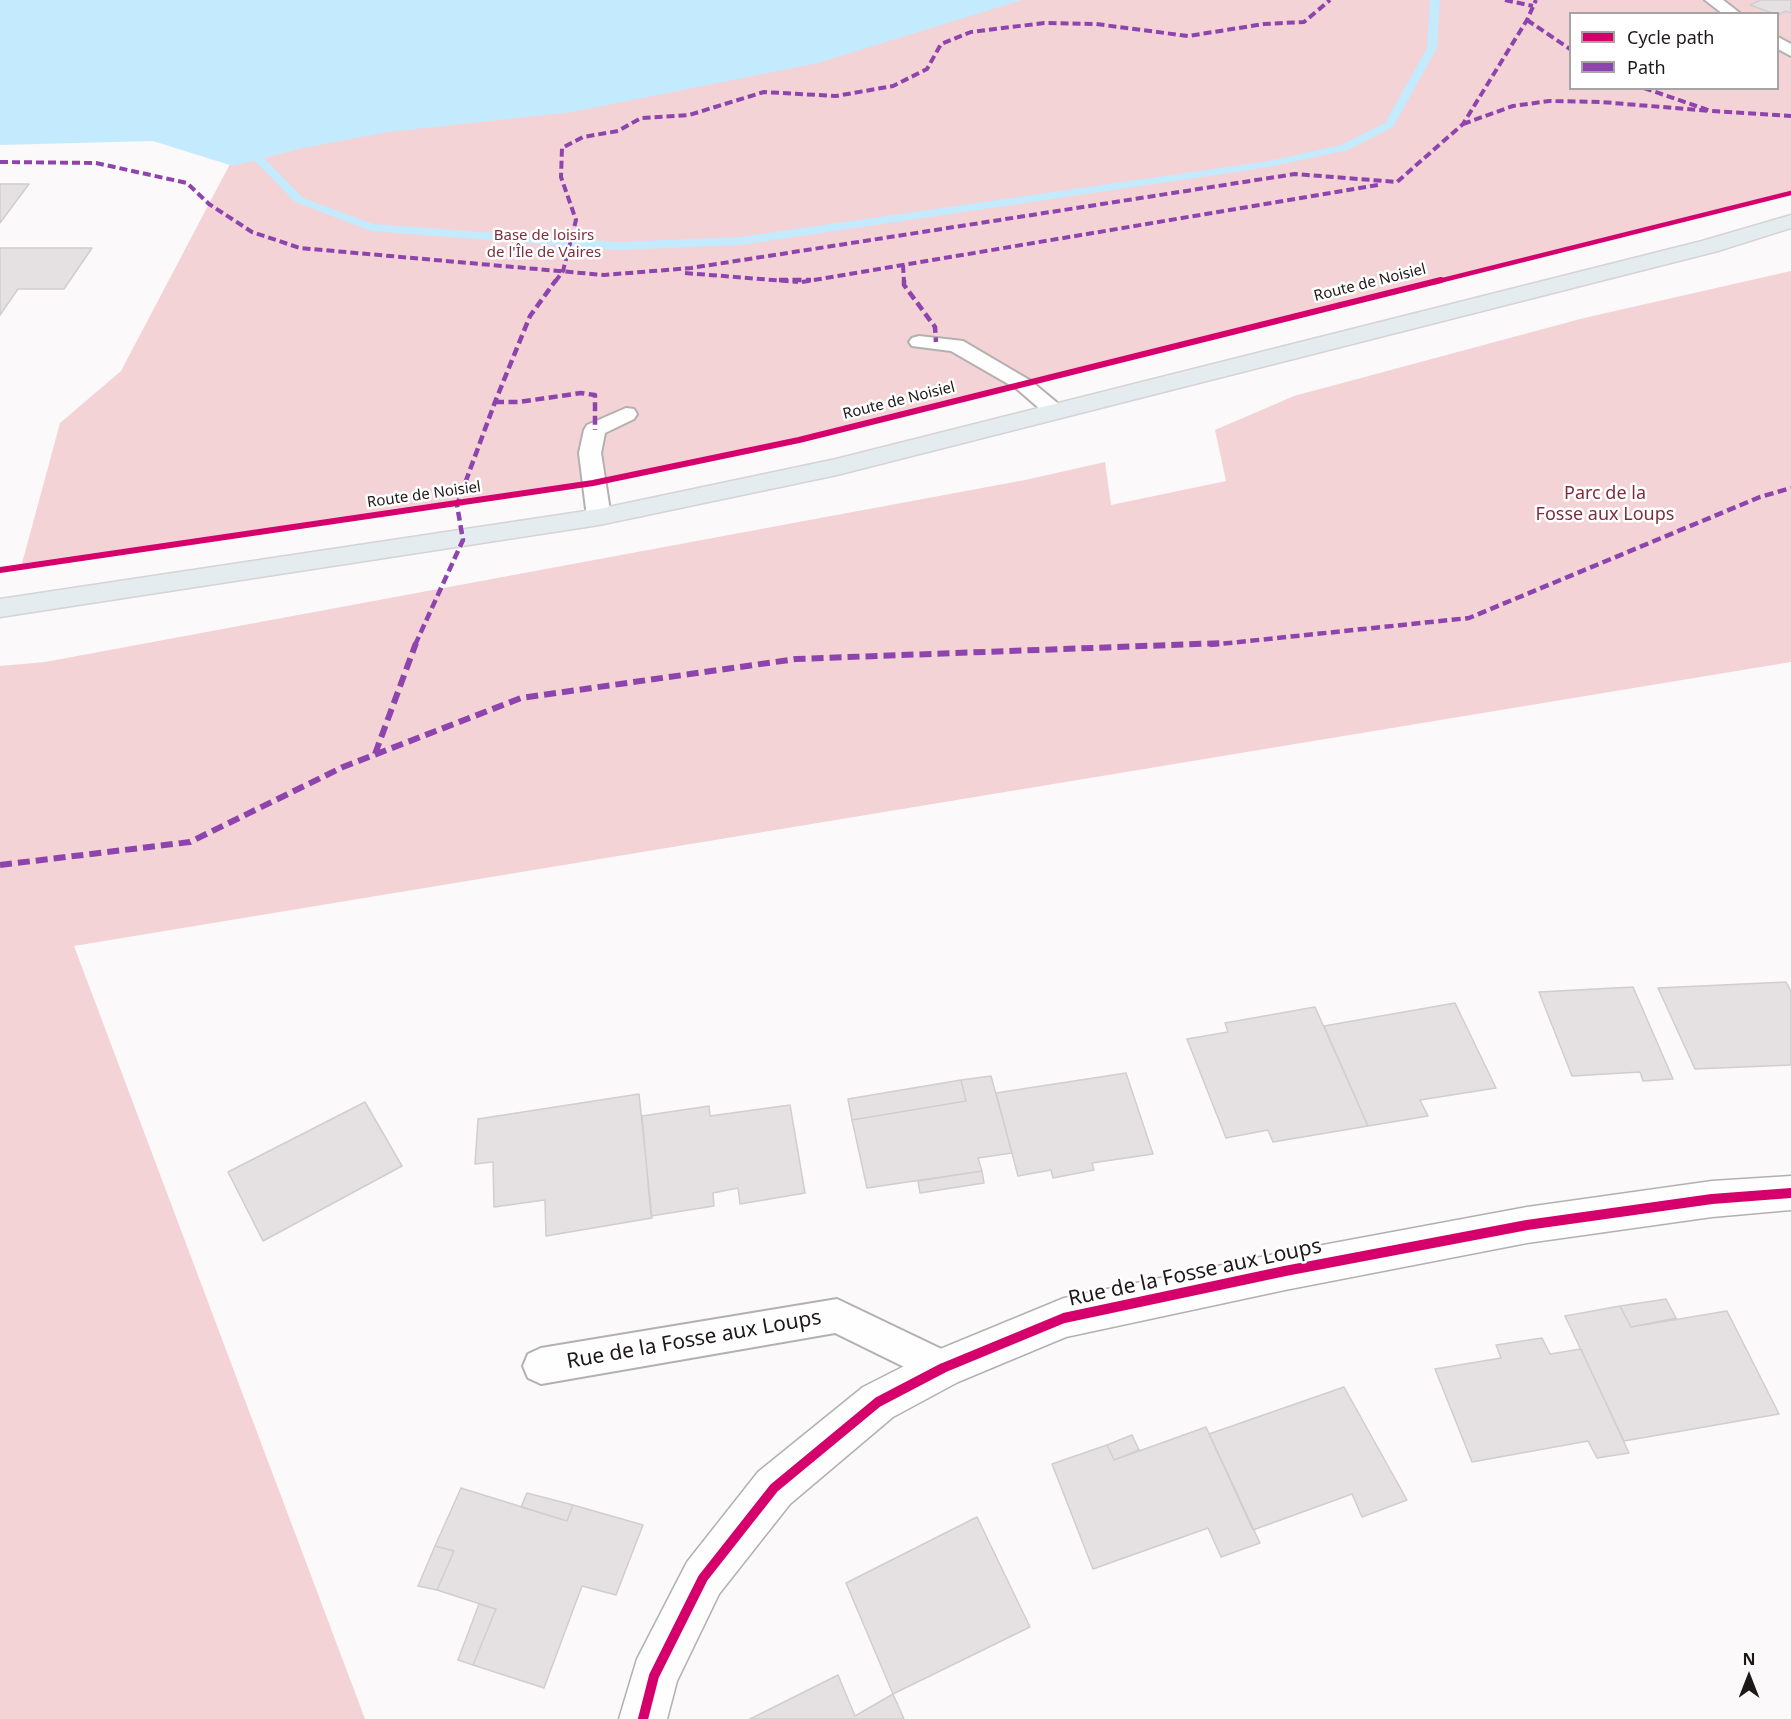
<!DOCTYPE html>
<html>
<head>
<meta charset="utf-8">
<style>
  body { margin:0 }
  #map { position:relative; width:1791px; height:1719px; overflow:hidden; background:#fbf9fa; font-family:"Noto Sans",sans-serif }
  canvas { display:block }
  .legend { position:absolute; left:1569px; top:12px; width:210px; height:78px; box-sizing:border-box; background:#fff; border:2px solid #a5a3a3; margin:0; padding:8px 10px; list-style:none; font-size:18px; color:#1f1819 }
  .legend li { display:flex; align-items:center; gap:12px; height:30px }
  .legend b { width:30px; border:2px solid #a5a3a3 }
  .north { position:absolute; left:1719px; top:1647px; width:60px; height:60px; -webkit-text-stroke:4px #fff; paint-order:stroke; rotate:0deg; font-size:16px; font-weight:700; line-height:24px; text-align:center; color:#1f1819 }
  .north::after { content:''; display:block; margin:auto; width:21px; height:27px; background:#1f1819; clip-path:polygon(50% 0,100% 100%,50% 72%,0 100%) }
</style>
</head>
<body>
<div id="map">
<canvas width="1791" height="1719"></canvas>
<ul class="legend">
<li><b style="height:8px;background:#d6006c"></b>Cycle path</li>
<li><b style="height:8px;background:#8e44ad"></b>Path</li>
</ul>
<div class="north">N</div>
</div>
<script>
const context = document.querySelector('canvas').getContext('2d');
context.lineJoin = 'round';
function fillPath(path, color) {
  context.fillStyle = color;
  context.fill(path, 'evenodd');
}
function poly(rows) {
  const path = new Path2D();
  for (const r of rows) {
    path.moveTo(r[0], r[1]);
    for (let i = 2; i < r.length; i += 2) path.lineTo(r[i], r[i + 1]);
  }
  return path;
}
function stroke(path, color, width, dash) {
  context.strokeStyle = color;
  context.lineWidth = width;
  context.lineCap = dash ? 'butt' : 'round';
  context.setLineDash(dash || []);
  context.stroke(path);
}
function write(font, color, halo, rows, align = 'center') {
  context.font = font + ' "Noto Sans",sans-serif';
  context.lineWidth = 5;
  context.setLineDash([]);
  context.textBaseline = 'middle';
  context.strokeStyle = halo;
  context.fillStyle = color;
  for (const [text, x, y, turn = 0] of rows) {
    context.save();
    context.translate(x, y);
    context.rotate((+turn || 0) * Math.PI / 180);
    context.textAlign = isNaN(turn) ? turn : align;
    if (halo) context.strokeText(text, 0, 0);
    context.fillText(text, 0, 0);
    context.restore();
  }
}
fillPath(poly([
  [380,0,1791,0,1791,193,799,440,593,483,21,567,60,423,121,371,241,143],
  [1570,14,1778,14,1778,88,1570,88],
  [1791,271,1791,662,74,946,365,1719,0,1719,0,666,45,662,1025,480,1105,462,1111,505,1226,481,1215,430,1294,396,1584,318]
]), '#f4d3d7');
fillPath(poly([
  [0,0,1022,0,818,63,572,112,388,132,303,148,233,166,153,141,0,145]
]), '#c4eafd');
fillPath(poly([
  [1430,0,1440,0,1437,48,1393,127,1348,150,1269,167,740,245,618,250,371,231,295,202,255,161,234,149,243,147,263,157,303,198,373,224,618,242,740,237,1269,161,1341,145,1385,123,1427,48,1430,0]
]), '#c4eafd');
const building = poly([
  [1761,0,1791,0,1791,13,1786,11,1778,15,1750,5,1761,0],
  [0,184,29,184,0,223,0,184],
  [0,248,92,248,64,289,18,289,0,315,0,248],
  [1786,982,1791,991,1791,1065,1695,1069,1658,988,1786,982],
  [1633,987,1673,1079,1643,1081,1640,1072,1572,1076,1539,992,1633,987],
  [1455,1003,1496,1088,1420,1100,1428,1116,1368,1126,1324,1026,1455,1003],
  [1315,1007,1368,1126,1273,1142,1268,1130,1226,1138,1187,1039,1228,1032,1225,1023,1315,1007],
  [1126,1073,1153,1154,1092,1163,1094,1170,1053,1178,1051,1170,1018,1176,996,1093,1126,1073],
  [991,1076,1012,1153,978,1158,982,1171,867,1188,852,1120,966,1101,961,1080,991,1076],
  [961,1080,966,1101,852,1120,848,1099,961,1080],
  [639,1094,652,1218,546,1236,545,1200,494,1207,493,1162,475,1164,478,1119,639,1094],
  [365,1102,402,1166,263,1241,228,1172,365,1102],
  [790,1105,805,1193,740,1204,738,1188,713,1193,714,1206,651,1216,642,1116,709,1106,710,1116,790,1105],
  [982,1171,984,1183,920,1193,918,1181,982,1171],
  [1666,1299,1676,1318,1631,1327,1620,1306,1666,1299],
  [1620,1306,1631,1327,1727,1311,1779,1414,1624,1441,1565,1316,1620,1306],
  [1542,1338,1550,1354,1581,1349,1629,1453,1597,1458,1588,1441,1472,1462,1435,1369,1501,1358,1496,1345,1542,1338],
  [1344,1387,1407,1500,1362,1517,1352,1494,1253,1530,1209,1434,1344,1387],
  [1206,1427,1260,1543,1221,1557,1208,1528,1093,1569,1052,1464,1107,1445,1114,1460,1206,1427],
  [1132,1435,1139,1450,1114,1460,1107,1445,1132,1435],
  [461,1488,567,1521,573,1505,643,1525,616,1595,582,1586,544,1688,473,1665,496,1609,437,1590,454,1551,435,1546,461,1488],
  [527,1493,573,1505,567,1521,521,1507,527,1493],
  [977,1517,1030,1627,893,1694,846,1583,977,1517],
  [435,1546,454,1551,437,1590,418,1586,435,1546],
  [479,1604,496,1609,473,1665,458,1660,479,1604],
  [838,1675,855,1716,893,1694,904,1719,750,1719,838,1675]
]);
fillPath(building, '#e5e1e2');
stroke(building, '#d2cdce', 1.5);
const service = poly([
  [1705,0,1723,0,1741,14,1723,14,1705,0],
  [1778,37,1791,44,1791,56,1778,49,1778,37],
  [919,336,963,341,1031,381,1067,411,1064,416,1056,417,1048,416,1017,389,951,351,912,346,909,342,912,338,919,336],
  [626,408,634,409,637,414,634,419,605,433,601,453,611,517,607,522,599,524,591,522,587,517,579,453,584,430,587,425,626,408],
  [837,1299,956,1356,961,1368,956,1380,943,1386,835,1333,541,1384,528,1378,523,1366,528,1354,541,1348,837,1299]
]);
const minor = poly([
  [1791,1176,1791,1210,1712,1217,1527,1243,1285,1290,1066,1337,958,1382,893,1417,790,1504,719,1594,677,1681,667,1719,619,1719,637,1659,687,1562,758,1472,863,1387,928,1354,1064,1298,1285,1252,1527,1207,1712,1181,1791,1176]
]);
const primary = poly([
  [1791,215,1791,228,1718,251,837,475,599,525,0,617,0,599,599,509,836,459,1702,241,1791,215]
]);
stroke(service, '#b4b0b0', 4);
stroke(minor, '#b4b0b0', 3);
stroke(primary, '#d5d3d4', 3);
fillPath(service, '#fefefe');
fillPath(minor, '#fefefe');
fillPath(primary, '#e4ecf0');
stroke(poly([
  [1505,0,1533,6],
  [1527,20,1570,49],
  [1644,88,1711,111,1791,116],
  [1463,124,1513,106,1549,101,1601,102,1711,111],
  [0,162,96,163,187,183,209,204,252,232,300,248,604,275,691,268,1295,174,1397,182,1463,124,1527,20,1536,0],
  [903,265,904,282],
  [685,273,798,282],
  [555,282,563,271,576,220,561,177,562,148,583,137,618,131,641,118,689,115,764,92,836,96,893,86,927,69,941,44,971,32,1044,23,1096,24,1188,36,1264,24,1304,22,1330,0],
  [802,282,1378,185]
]), '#8e44ad', 4, [8, 4]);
stroke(poly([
  [779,280,811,280],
  [904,280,904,285,935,327,936,342],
  [495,402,519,402,581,393,595,395,595,430],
  [415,645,463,540,457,505,495,402,530,316,556,280],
  [1210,645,1469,618,1760,497,1791,488]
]), '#8e44ad', 4.5, [9, 4.5]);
stroke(poly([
  [375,754,416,643],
  [0,865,190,842,343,767,521,698,796,659,1224,643]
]), '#8e44ad', 6, [12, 6]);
stroke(poly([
  [1435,282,1791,193]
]), '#d6006c', 4.5);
stroke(poly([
  [0,570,593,483,799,440,1441,280]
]), '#d6006c', 6);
stroke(poly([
  [643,1719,654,1676,703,1578,774,1488,878,1402,943,1368,1064,1318,1285,1271,1527,1225,1712,1199,1791,1193]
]), '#d6006c', 10);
write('15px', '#7f2d3d', '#fff', [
  ["Base de loisirs",544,236],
  ["de l'Île de Vaires",544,253]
]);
write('15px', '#1f1819', '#fff', [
  ["Route de Noisiel",1370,283,-14],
  ["Route de Noisiel",899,401,-14],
  ["Route de Noisiel",424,495,-8]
]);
write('18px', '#7f2d3d', '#fff', [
  ["Parc de la",1605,494],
  ["Fosse aux Loups",1605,515]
]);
write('21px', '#1f1819', '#fff', [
  ["Rue de la Fosse aux Loups",1195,1273,-12],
  ["Rue de la Fosse aux Loups",694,1340,-10]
]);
</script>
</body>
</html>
